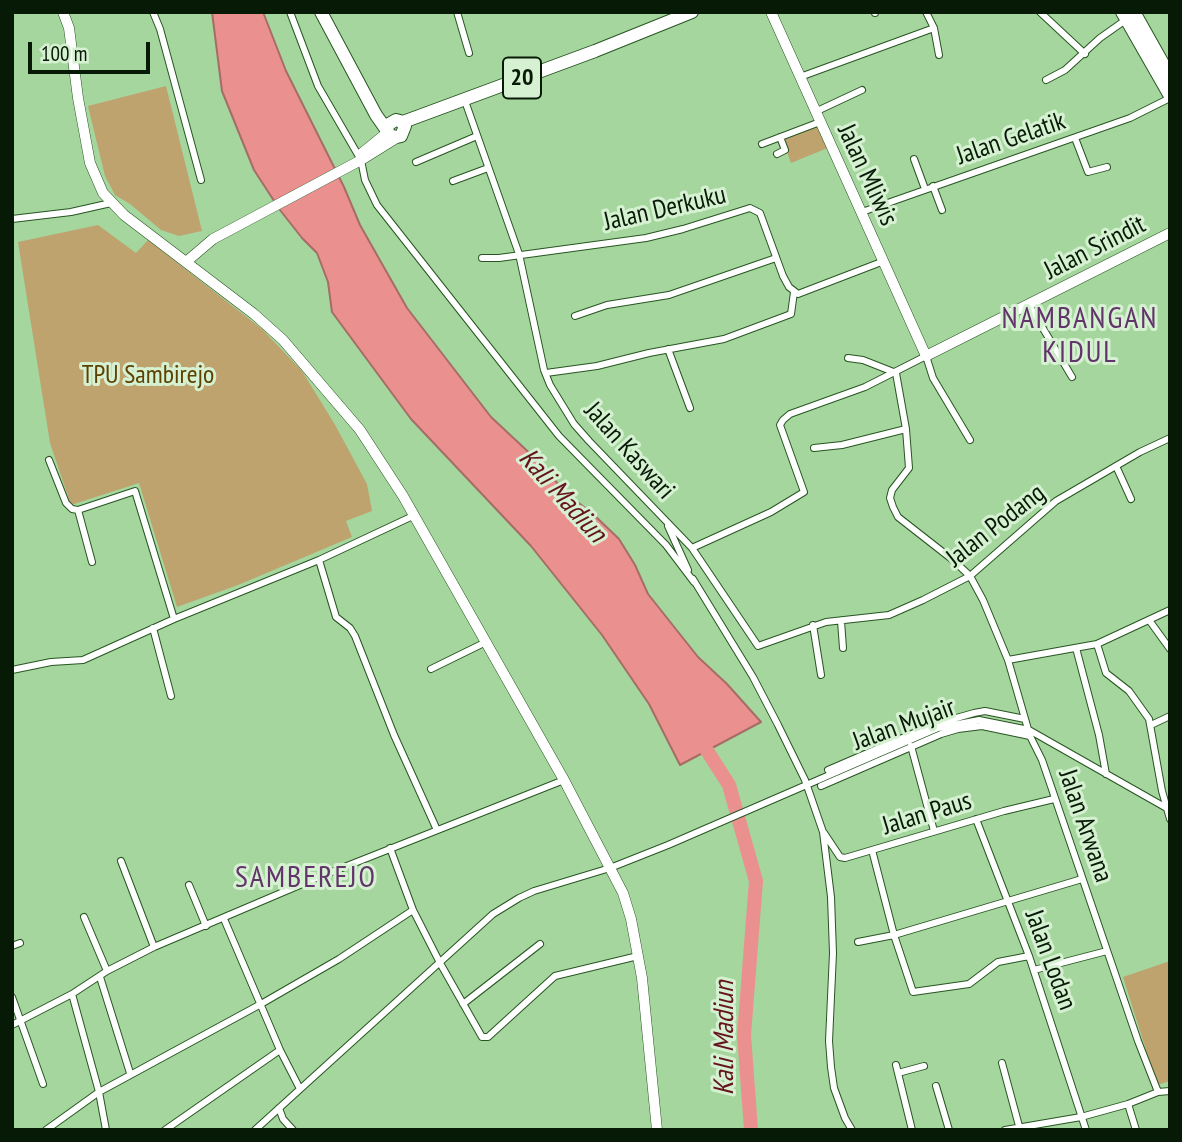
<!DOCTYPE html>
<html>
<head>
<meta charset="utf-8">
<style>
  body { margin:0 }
  #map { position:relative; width:1182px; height:1142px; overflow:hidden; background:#a4d69d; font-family:"PT Sans Narrow",sans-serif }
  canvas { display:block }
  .frame { position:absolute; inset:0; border:14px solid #071a06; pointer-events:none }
  .scale { position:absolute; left:28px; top:42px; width:122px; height:32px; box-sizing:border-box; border:4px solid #071a06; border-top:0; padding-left:9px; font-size:21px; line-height:24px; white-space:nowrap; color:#071a06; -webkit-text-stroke:5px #d6f0d2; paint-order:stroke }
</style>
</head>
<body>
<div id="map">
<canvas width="1182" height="1142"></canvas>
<div class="frame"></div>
<div class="scale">100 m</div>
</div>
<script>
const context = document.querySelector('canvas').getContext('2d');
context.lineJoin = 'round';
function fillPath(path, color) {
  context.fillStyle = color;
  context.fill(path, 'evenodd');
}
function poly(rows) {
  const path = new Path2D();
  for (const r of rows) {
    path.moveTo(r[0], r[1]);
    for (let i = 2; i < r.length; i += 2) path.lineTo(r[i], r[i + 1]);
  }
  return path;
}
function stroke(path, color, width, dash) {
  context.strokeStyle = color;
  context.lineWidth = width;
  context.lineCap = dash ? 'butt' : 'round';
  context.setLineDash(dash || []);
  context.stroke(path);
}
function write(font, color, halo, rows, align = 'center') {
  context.font = font + ' "PT Sans Narrow",sans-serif';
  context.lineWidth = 6;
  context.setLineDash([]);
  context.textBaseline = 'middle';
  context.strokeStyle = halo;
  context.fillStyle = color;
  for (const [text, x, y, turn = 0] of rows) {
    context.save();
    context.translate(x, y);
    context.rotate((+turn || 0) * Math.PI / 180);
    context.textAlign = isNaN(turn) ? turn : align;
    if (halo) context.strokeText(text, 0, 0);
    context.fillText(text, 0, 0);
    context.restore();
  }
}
fillPath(poly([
  [166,86,202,231,179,236,161,230,130,204,115,195,105,176,88,106],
  [819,123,830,147,791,163,782,138],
  [98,225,136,253,148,240,262,329,302,371,334,423,367,484,372,511,346,521,352,537,238,585,177,607,139,483,71,505,50,443,18,242],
  [1170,961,1170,1081,1157,1085,1123,977]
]), '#bfa36f');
const water = poly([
  [212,12,263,12,286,71,344,187,360,225,407,308,491,417,538,461,566,493,594,515,619,539,635,565,648,594,698,657,727,684,761,722,680,765,649,704,602,635,531,546,411,419,332,312,328,282,317,253,302,238,280,210,254,170,222,91,212,12]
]);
fillPath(water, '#ea918f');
stroke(water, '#a66d66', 2);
stroke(poly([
  [697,735,729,785,756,881,744,1035,751,1130]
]), '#ea918f', 14);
const street = poly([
  [153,12,160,29,201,180],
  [290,12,318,86,361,160,365,180,377,205,559,436,666,545,694,582],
  [457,12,469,53],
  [875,12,875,13],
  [1040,12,1085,54],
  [934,28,939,55],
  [800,77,934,28,926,12],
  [1046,80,1065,70,1100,38,1127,19],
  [465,101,519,254,544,370,550,385,574,424,589,441,692,548,758,646,826,622,889,615,923,600,970,576,1056,501,1140,452,1170,438],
  [815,112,862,90],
  [1075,138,1088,172,1107,167],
  [762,144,820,122],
  [777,154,785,150,780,137],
  [914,159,925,189],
  [416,162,477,136],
  [453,181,488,168],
  [933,186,942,210],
  [862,212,1130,118,1170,98],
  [12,219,71,212,111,203],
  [482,258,499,258,646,238,683,229,750,208,760,213,783,276,789,287,798,294,884,261],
  [1029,305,1072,377],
  [575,316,607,305,669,295,776,258],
  [668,349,690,408],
  [848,358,863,360,896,373],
  [546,373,597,366,649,353,724,339,791,314,794,292],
  [896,373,906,429,909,468,892,490,890,498,893,507,898,517,953,560,970,576,983,600,1008,660,1030,736,1042,760,1138,1041,1158,1092],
  [814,448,842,445,906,429],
  [1116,466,1131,499],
  [78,510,92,562],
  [668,526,688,570],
  [692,548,771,512,804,492,780,425,783,420,790,414,865,387,926,356,933,378,970,440],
  [319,560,336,617,350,628,355,636,394,735,437,830],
  [693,579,753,677,778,725,805,780,823,832,831,897,833,953,829,1041,831,1067,834,1088,845,1118,852,1130],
  [174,619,319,560,415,515],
  [1149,620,1170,649],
  [841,621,843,648],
  [813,625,821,675],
  [153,628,171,696],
  [1097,644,1106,673,1129,691,1149,719,1162,791,1170,819],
  [1076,648,1099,735,1106,774],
  [1008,660,1097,644,1170,610],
  [431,669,486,642],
  [12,670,51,662,83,660,174,619,135,491,78,510,72,509,66,503,49,460],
  [1151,725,1170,716],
  [911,746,934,831],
  [828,770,935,724,974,713,985,711,1025,719],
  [821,786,941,734,958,729,982,726,1030,736],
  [976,819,1029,956,1086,1130],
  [824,833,840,857,845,858,1004,811,1054,799],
  [390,848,413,910,440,963,482,1037,488,1037,555,976,638,956],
  [872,850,894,935,1082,879],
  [121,861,154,947],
  [189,885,206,926],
  [84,917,107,971],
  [224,919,280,1050,300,1089],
  [858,942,894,935,913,992,969,984,998,962,1029,956],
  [12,946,20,943],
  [1034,970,1107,951],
  [100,977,130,1073],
  [72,994,99,1092,106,1130],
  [12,997,43,1084],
  [463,1004,540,944],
  [12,1025,72,994,107,971,154,947,314,879,564,780],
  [1002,1063,1019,1126],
  [896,1065,912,1130],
  [898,1073,924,1066],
  [936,1086,949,1130],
  [1128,1104,1136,1130],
  [279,1108,283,1119,293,1130],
  [46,1130,99,1092,261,1004,339,959,413,910],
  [165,1130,280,1050],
  [255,1130,493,914,519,898,534,891,610,868,668,845,938,728,979,720,1029,730,1170,810],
  [1005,1130,1081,1117,1128,1104,1158,1092,1170,1091]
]);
const secondary = poly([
  [63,12,69,28,78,98,90,163,103,193,124,215,254,314,283,340,360,430,403,496,564,780,623,893,631,919,642,978,657,1130],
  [771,12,926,356,1170,233],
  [361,154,388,132],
  [186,262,213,239,361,160,398,137]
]);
const highway = poly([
  [321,12,376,115,390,135,395,137,401,136,405,126,400,121,396,120,389,124,387,129],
  [1122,12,1170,96],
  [1134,12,1170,76],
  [403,122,595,51,692,12]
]);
stroke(street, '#285522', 8);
stroke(secondary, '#285522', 11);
stroke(highway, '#285522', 14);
stroke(street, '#fff', 6);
stroke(secondary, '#fff', 10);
stroke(highway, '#fff', 12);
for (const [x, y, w] of [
  [522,78,38]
]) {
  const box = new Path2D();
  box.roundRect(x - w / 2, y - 20.5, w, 41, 5);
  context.fillStyle = '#d6f0d2';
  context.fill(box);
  stroke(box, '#071a06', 2);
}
write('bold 24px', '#071a06', null, [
  ["20",522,78]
]);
write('26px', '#071a06', '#d6f0d2', [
  ["Jalan Gelatik",1011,139,-19],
  ["Jalan Mliwis",867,175,65],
  ["Jalan Derkuku",665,209,-13],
  ["Jalan Srindit",1095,248,-27],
  ["Jalan Kaswari",629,451,48],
  ["Jalan Podang",996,526,-38],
  ["Jalan Mujair",904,725,-20],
  ["Jalan Paus",927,814,-17],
  ["Jalan Arwana",1085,826,71],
  ["Jalan Lodan",1050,960,70]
]);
write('26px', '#5c4100', '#d6f0d2', [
  ["TPU Sambirejo",148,376]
]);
write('italic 28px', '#63151b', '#d6f0d2', [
  ["Kali Madiun",562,496,48],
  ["Kali Madiun",725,1038,-90]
]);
context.letterSpacing = '2px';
write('30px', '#62356a', '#d6f0d2', [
  ["NAMBANGAN",1080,319],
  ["KIDUL",1080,353],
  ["SAMBEREJO",306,878]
]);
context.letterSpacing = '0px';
</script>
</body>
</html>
